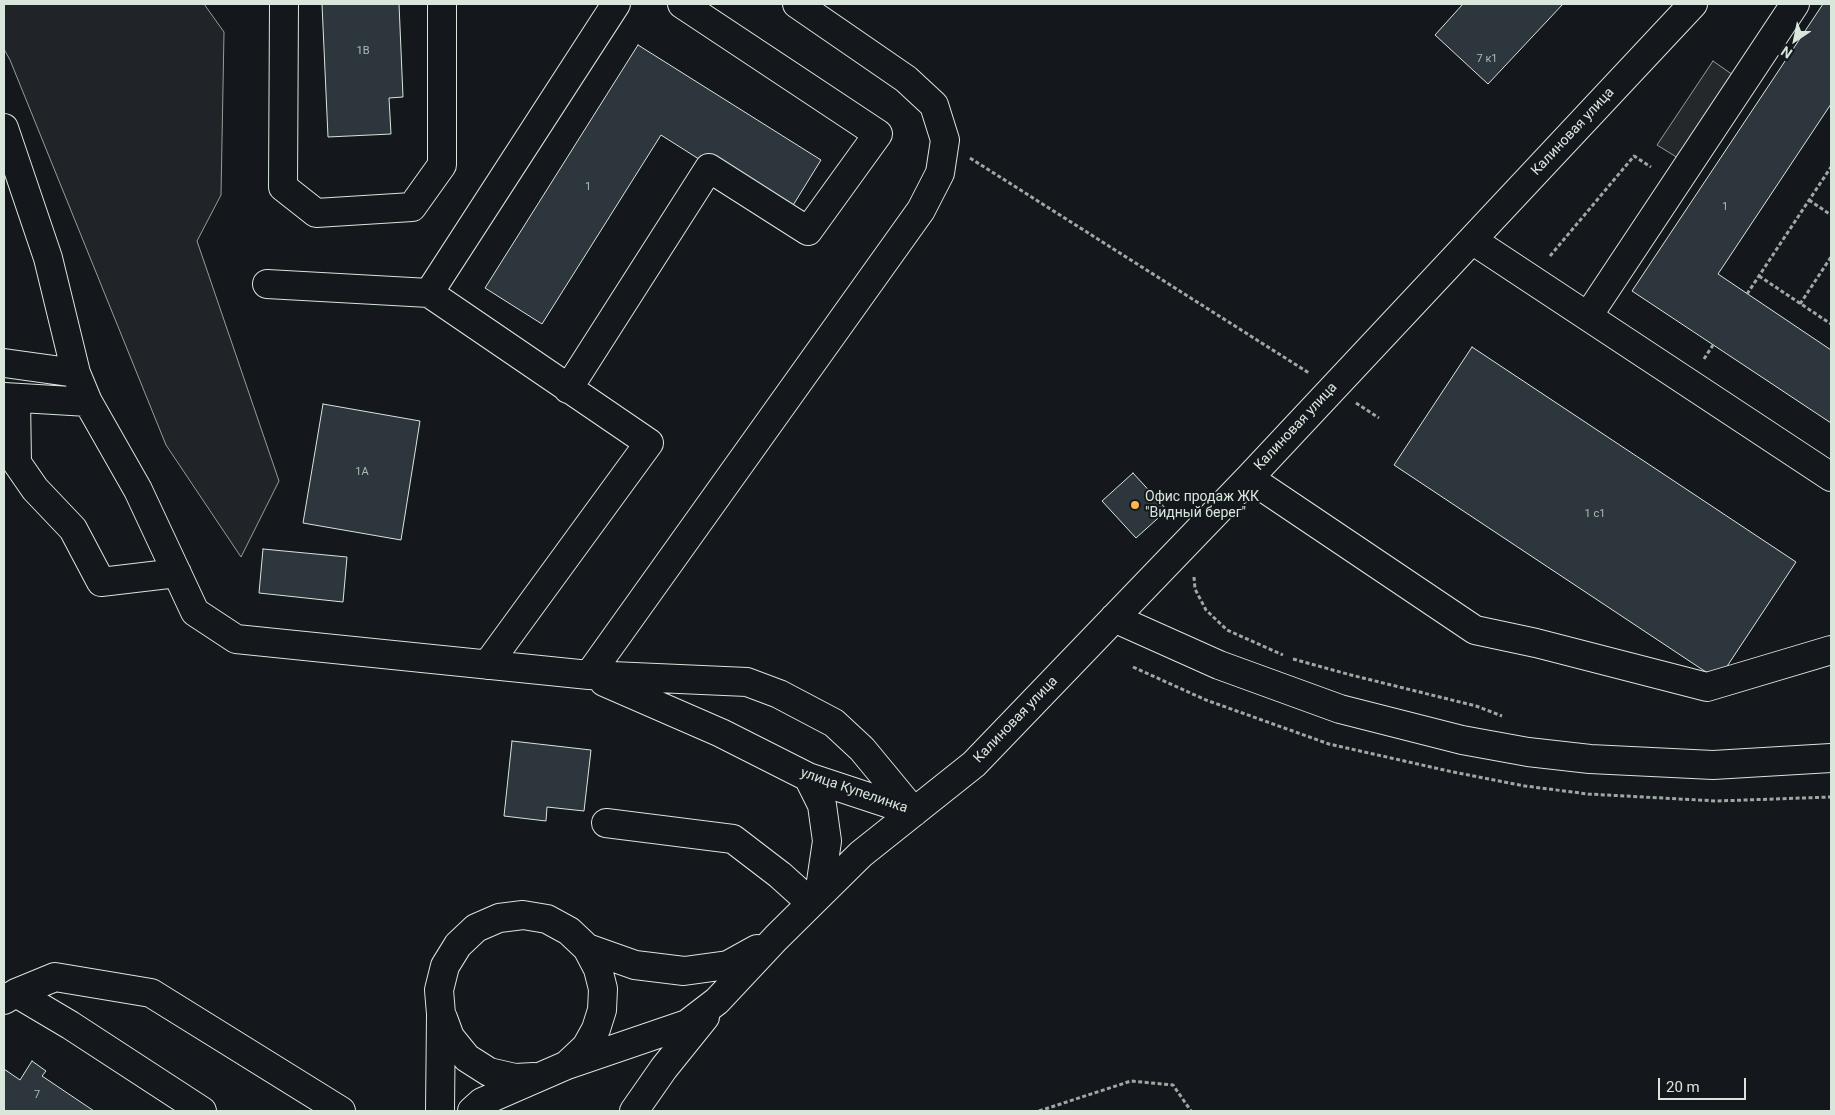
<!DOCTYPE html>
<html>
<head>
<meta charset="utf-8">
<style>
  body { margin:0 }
  #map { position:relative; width:1835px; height:1115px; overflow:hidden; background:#14181c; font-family:Roboto,sans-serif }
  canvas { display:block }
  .frame { position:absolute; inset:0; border:5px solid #d8e6dc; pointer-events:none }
  .north { position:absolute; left:1770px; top:15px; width:50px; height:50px; -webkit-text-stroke:4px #14181c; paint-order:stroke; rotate:214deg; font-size:14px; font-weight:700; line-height:20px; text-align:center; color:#d8e6dc }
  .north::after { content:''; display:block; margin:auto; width:18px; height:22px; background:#d8e6dc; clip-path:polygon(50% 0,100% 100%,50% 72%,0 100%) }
  .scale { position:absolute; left:1658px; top:1078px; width:88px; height:22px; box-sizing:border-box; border:2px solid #d8e6dc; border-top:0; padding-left:6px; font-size:15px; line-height:18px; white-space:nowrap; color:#d8e6dc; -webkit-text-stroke:4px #14181c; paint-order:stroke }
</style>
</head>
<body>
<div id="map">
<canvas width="1835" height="1115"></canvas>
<div class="frame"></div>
<div class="north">N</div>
<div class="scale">20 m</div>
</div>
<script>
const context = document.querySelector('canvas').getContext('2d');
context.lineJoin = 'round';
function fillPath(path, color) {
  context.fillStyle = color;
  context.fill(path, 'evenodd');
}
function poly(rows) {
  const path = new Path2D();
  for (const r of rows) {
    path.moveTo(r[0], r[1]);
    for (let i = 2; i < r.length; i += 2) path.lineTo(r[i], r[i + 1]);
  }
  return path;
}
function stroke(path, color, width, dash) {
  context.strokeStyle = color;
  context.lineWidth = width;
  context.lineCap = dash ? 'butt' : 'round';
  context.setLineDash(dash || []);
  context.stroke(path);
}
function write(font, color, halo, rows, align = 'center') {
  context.font = font + ' Roboto,sans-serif';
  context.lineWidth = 4;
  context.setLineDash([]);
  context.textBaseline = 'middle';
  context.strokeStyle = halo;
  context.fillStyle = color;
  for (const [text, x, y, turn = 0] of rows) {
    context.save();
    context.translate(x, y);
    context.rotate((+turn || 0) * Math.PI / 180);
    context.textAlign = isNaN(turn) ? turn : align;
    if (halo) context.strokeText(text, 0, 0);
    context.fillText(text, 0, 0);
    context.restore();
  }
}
const green = poly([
  [4,4,204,4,224,32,221,195,197,241,279,481,241,557,166,445,10,60,4,49,4,4]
]);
fillPath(green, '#202428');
stroke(green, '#939e99', 1);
const parking = poly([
  [1713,61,1733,75,1678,158,1657,145,1713,61]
]);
fillPath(parking, '#24282b');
stroke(parking, '#939e99', 1);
const building = poly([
  [322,4,399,4,403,97,389,98,391,134,328,137,322,4],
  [1463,4,1563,4,1488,84,1435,35,1463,4],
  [1823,4,1831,4,1831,104,1718,274,1831,350,1831,423,1632,291,1823,4],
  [638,45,821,160,787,215,661,135,542,324,485,288,638,45],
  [1472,347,1796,562,1718,680,1394,465,1472,347],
  [323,404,420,421,401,540,303,523,323,404],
  [1133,473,1167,510,1136,538,1102,501,1133,473],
  [263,549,347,557,343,602,259,593,263,549],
  [512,741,591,750,584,811,547,807,546,821,504,816,512,741],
  [32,1061,46,1071,42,1076,94,1111,4,1111,4,1069,20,1080,32,1061]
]);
fillPath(building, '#2c363c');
stroke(building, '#d8e6dc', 1);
const minor = poly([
  [284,4,283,187,316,213,412,207,442,165,442,4],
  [4,128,48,258,76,373,88,402],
  [1472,240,1831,477],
  [267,284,429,293,649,443,487,665],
  [429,293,616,4],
  [1588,316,1795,4],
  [4,363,76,373],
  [568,389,709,168,808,231,878,134,682,4],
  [4,397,88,402,138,490,195,612,236,639,589,675,747,682,779,694,834,723,862,749,914,812],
  [16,398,17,463,35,489,73,529,101,582,177,573],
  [1249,478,1475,630,1536,643,1707,687,1831,650],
  [1114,618,1219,665,1340,709,1462,740,1528,752,1590,759,1713,765,1831,758],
  [589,675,921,210,940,173,945,140,934,105,906,79,797,4],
  [604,682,721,733,808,777,914,812],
  [808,777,822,805,827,841,819,895],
  [606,823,733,839,780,875,811,903],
  [587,948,635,965,684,971,728,965,757,949],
  [16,993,70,1025,202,1111],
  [4,1000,16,993,55,977,151,993,341,1111],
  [443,1018,450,1037,467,1058,489,1072,515,1078,534,1077],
  [440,1111,441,1014,439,990,445,966,458,945,476,928,499,918,523,915,547,919,569,931,587,948,598,969,603,989,602,1010,596,1029,586,1047,569,1063],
  [472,1111,482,1102,567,1065,687,1024,717,1001,776,938,861,854,974,764,1249,478,1693,4],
  [634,1111,664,1068,705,1017]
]);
stroke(minor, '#d8e6dc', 30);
stroke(poly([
  [970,158,1309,373],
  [1809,200,1831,215],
  [1550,256,1634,156,1651,167],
  [1759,276,1831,324],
  [1747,294,1831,167],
  [1800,304,1831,257],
  [1704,359,1713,345],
  [1356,403,1379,418],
  [1194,577,1195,589,1206,610,1227,630,1283,655],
  [1293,659,1351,675,1476,706,1502,716],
  [1133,667,1206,700,1329,744,1453,772,1525,786,1588,794,1717,801,1831,797],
  [1039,1111,1131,1081,1173,1085,1191,1111]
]), '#9da8a2', 3, [4, 2.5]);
stroke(minor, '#14181c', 28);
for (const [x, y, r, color] of [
  [1135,505,5,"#ffb74d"]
]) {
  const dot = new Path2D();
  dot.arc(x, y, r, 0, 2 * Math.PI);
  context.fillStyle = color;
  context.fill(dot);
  stroke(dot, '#14181c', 2);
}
write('11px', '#adbab4', null, [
  ["1В",363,51],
  ["7 к1",1487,59],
  ["1",588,187],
  ["1",1725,207],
  ["1А",362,472],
  ["1 с1",1595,514],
  ["7",37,1095]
]);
write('14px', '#d8e6dc', '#14181c', [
  ["Калиновая улица",1573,132,-47],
  ["Калиновая улица",1296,427,-47],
  ["Калиновая улица",1016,720,-46],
  ["улица Купелинка",854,791,19]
]);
write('14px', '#d8e6dc', '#14181c', [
  ["Офис продаж ЖК",1145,497],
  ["\"Видный берег\"",1145,513]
], 'left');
</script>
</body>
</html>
